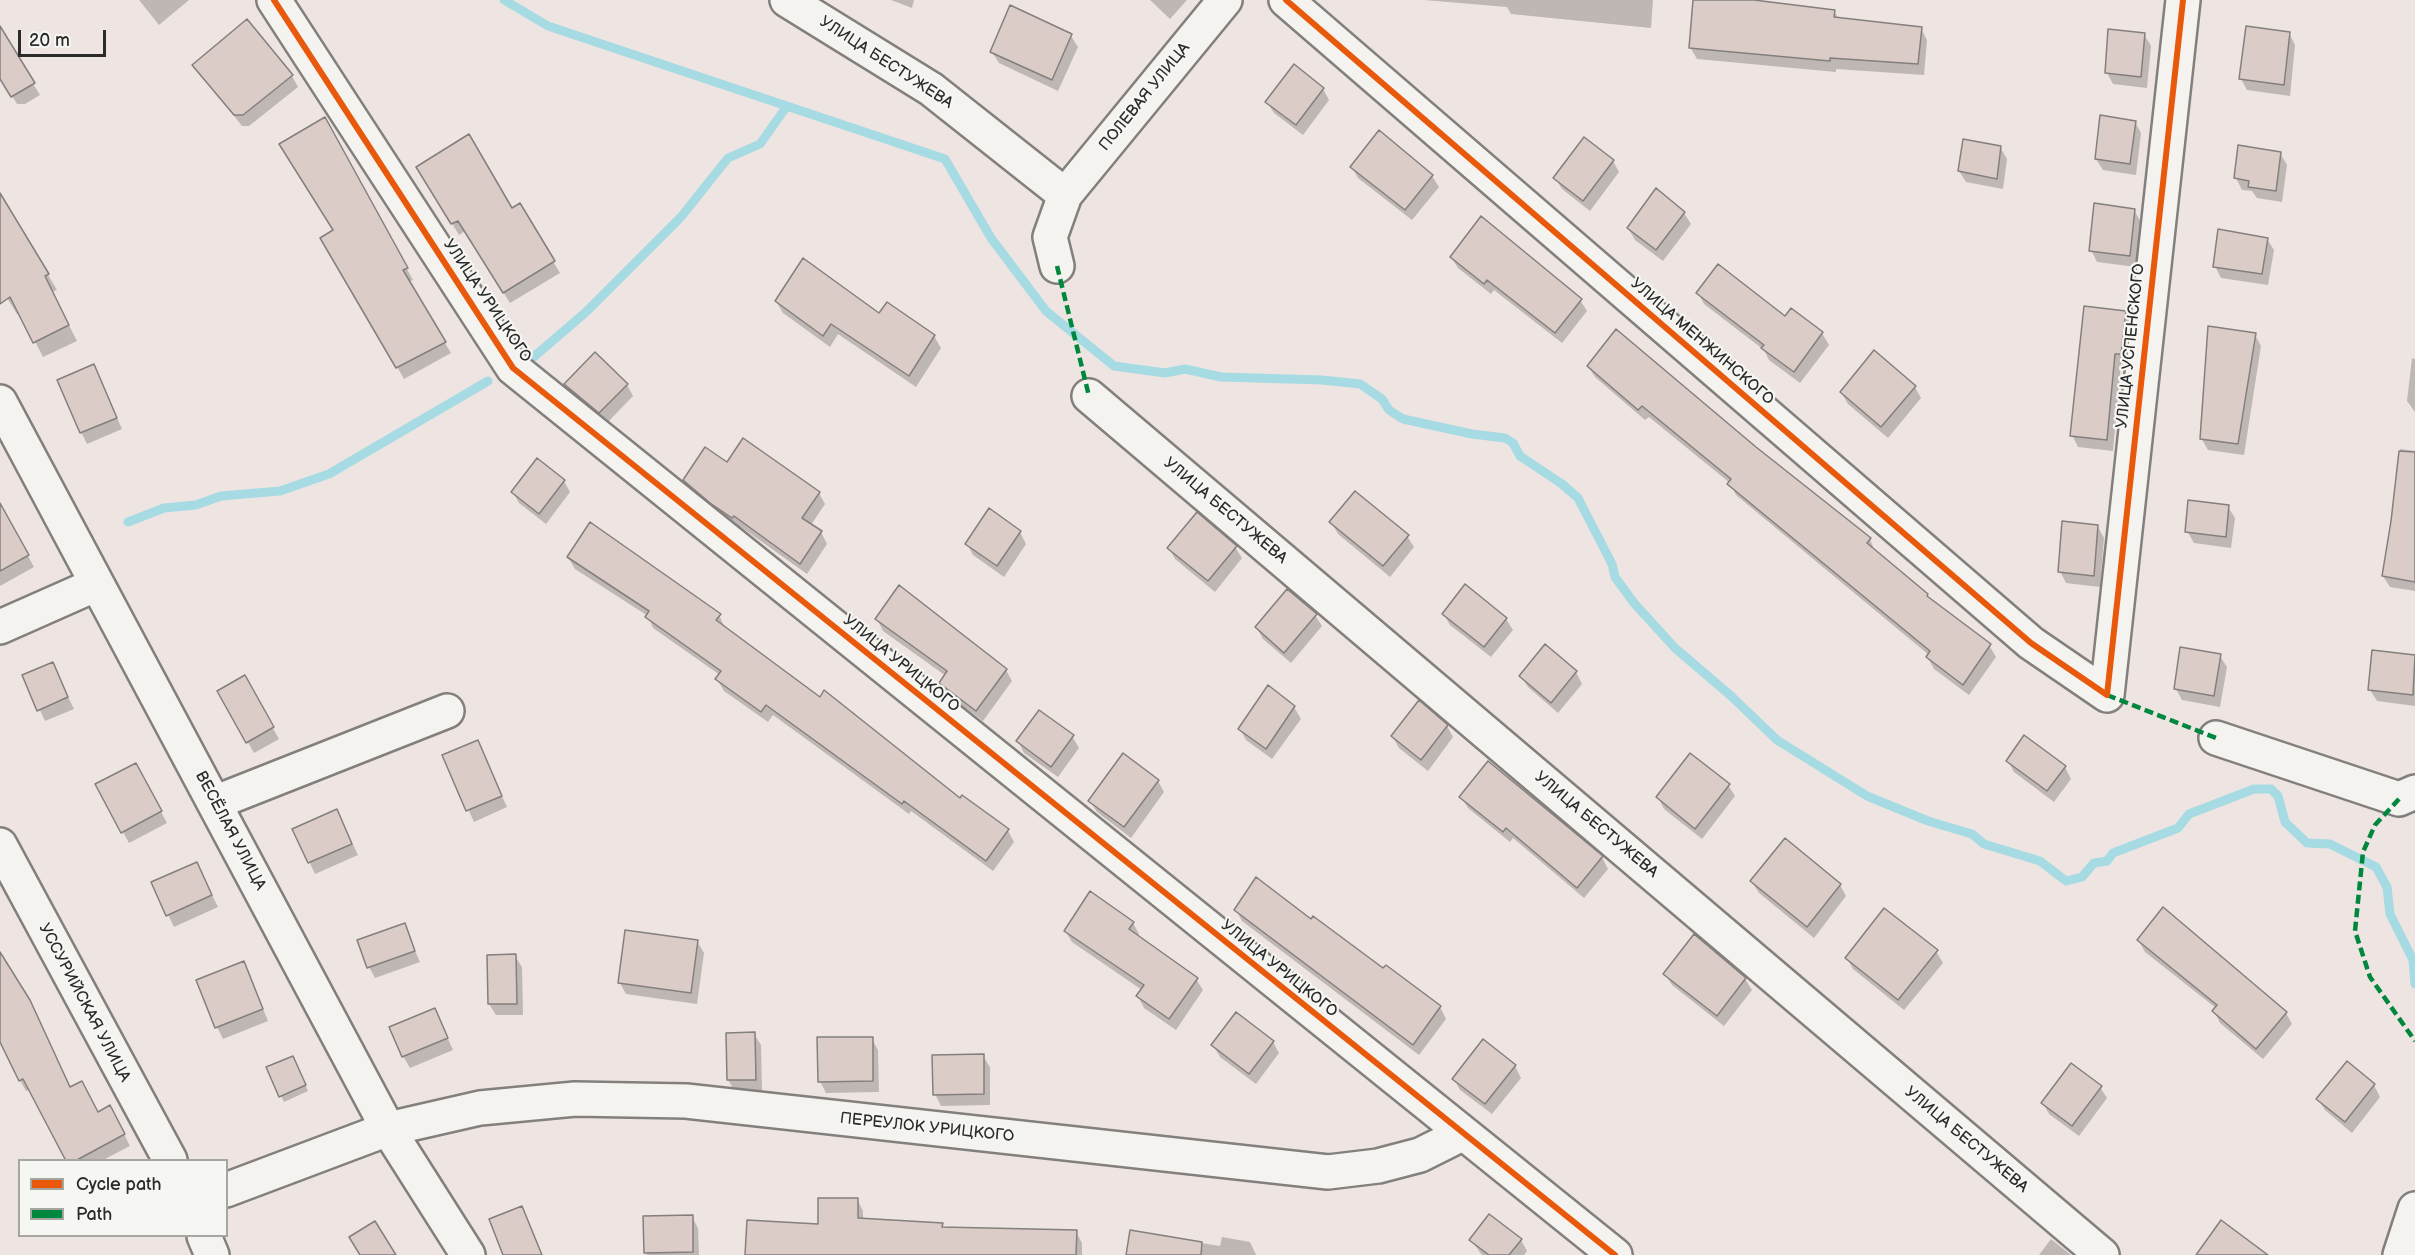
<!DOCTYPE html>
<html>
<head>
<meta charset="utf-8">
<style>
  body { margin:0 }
  #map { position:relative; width:2415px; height:1255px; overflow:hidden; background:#eee5e2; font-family:"Balsamiq Sans",sans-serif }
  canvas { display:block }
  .legend { position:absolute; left:18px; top:1159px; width:210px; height:78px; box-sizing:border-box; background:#f6f6f2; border:2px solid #a5a5a2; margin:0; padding:8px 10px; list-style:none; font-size:18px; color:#2b2b2b }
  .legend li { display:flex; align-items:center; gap:12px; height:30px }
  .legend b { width:30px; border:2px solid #a5a5a2 }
  .scale { position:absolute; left:18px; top:30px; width:88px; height:27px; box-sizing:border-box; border:3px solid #2b2b2b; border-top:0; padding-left:8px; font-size:18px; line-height:21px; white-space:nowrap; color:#2b2b2b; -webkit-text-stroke:4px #f6f6f2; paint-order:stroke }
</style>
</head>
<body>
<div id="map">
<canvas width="2415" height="1255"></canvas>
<ul class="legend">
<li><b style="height:8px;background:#e8590c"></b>Cycle path</li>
<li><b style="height:8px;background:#00873e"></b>Path</li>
</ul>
<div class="scale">20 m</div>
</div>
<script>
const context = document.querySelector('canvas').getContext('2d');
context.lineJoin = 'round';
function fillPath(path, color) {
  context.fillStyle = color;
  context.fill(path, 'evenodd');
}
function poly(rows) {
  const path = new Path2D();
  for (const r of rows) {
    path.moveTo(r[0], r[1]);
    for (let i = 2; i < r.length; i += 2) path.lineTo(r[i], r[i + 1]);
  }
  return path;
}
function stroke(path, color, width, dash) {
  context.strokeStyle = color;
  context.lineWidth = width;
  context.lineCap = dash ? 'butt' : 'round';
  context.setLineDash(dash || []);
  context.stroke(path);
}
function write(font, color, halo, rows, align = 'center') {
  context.font = font + ' "Balsamiq Sans",sans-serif';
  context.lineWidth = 4.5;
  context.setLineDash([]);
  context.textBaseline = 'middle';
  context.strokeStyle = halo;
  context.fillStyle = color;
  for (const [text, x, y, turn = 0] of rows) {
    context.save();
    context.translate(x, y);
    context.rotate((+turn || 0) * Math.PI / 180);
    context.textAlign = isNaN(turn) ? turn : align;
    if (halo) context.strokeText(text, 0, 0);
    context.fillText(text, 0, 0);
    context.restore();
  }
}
fillPath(poly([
  [139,0,189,0,159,25],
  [891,0,914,0,912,8],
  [1150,0,1187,0,1170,19],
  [1424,0,1653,0,1651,28,1511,14,1507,7],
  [1695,0,1726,0,1834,11,1839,19,1921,28,1927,40,1924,75,1836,69,1836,72,1697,59,1690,47],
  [1011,7,1071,36,1078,47,1058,91,999,63,992,52],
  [2289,33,2295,45,2290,96,2247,90,2241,79],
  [2144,34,2151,46,2147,88,2113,84,2107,73],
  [10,46,40,95,25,104,17,104,0,76,0,52],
  [194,66,292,76,298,87,249,126,242,126],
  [1323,89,1329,100,1303,135,1274,113,1267,102],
  [324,119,413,280,408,282,451,353,404,379,323,238,335,231],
  [2135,122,2141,133,2136,175,2103,170,2096,159],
  [2000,147,2007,159,2003,189,1966,182,1959,171],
  [2280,153,2287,165,2282,202,2257,198,2252,191,2242,190,2236,178],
  [1613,161,1619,172,1590,211,1562,189,1555,178],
  [418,167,511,210,519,205,560,273,510,303,465,231,459,235],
  [1352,167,1432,176,1439,187,1412,220,1358,178],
  [4,202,57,290,52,292,77,341,43,357,20,312,17,314,0,287,0,205],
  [2134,210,2141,222,2136,267,2097,262,2091,250],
  [1684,213,1691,224,1663,261,1635,240,1628,228],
  [2267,239,2274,250,2268,285,2221,278,2215,266],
  [1451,257,1580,300,1587,311,1562,343,1494,290,1491,294,1458,268],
  [1698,293,1785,318,1791,310,1822,333,1829,345,1800,383,1769,360,1764,350,1704,304],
  [776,301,880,315,934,336,941,348,916,387,838,334,830,347,783,313],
  [2125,313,2132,324,2127,365,2121,364,2113,451,2078,447,2072,435,2076,384],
  [2255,335,2261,346,2244,455,2208,450,2201,438],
  [2412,358,2415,359,2415,412,2407,401],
  [94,366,122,429,87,444,81,432],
  [1588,366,1755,448,1870,539,1875,552,1930,601,1989,645,1996,657,1969,695,1934,669,1928,658,1929,655,1736,495,1730,483,1649,417,1645,420,1595,377],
  [566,384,627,385,633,396,606,424,572,396],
  [1915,387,1921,398,1888,438,1848,404,1841,392],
  [2400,449,2415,451,2415,591,2390,587,2383,576,2393,521],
  [727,464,819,493,825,504,811,525,821,532,827,544,807,574,741,527,739,529,719,514,691,492,684,480],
  [564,481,570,492,546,524,519,503,513,492],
  [0,505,34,567,0,586],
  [2228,507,2235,518,2231,548,2194,543,2187,531],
  [1331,522,1407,536,1414,547,1390,577,1338,534],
  [2098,527,2104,538,2100,587,2066,583,2060,571],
  [1020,532,1026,544,1004,577,973,555,967,544],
  [1235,547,1242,558,1215,592,1175,559,1169,548],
  [568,557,719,615,725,628,960,800,1008,831,1014,842,993,871,911,811,909,814,773,715,768,722,724,691,717,679,720,675,653,628,648,616,575,569],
  [1444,614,1506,619,1513,630,1491,657,1450,625],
  [1315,615,1322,626,1291,663,1263,639,1257,628],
  [877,619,1006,670,1012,681,983,721,947,694,940,683,946,676,883,631],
  [2374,652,2415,656,2415,706,2377,701,2370,690],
  [2220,656,2227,667,2220,707,2182,700,2176,689],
  [52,664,74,709,45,721,24,676],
  [1576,672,1582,684,1558,713,1528,687,1521,676],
  [244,677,279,739,254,753,219,691],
  [1269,687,1294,707,1301,719,1272,759,1246,740,1240,729],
  [1447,726,1453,737,1428,771,1399,748,1392,736],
  [1072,736,1079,748,1058,777,1024,753,1018,741],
  [477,742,507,807,474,822,444,756],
  [2008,761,2065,767,2071,779,2054,802,2014,772],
  [142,776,167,823,129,843,123,832],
  [1158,781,1164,792,1131,838,1097,812,1090,801],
  [1728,785,1735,796,1702,839,1664,809,1658,797],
  [1461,797,1602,857,1608,869,1584,898,1513,838,1510,842,1468,808],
  [337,811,358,855,315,874,294,829],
  [202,875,218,907,174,927,153,883],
  [1752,882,1840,885,1846,896,1814,938,1759,893],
  [1236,910,1312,921,1440,1007,1446,1019,1419,1055,1242,921],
  [1133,923,1139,934,1138,937,1196,979,1203,990,1176,1030,1144,1008,1138,996,1142,990,1072,942,1065,931],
  [404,925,420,962,375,978,369,967],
  [697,941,704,953,697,1004,626,994,620,983],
  [2139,941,2286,1013,2292,1024,2263,1059,2220,1023,2214,1011,2216,1008,2145,952],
  [1936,951,1943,963,1904,1010,1853,969,1847,958],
  [0,955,71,1089,98,1113,116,1118,130,1146,103,1160,68,1160,30,1090,26,1091,20,1080,0,1038],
  [515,956,522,967,523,1015,496,1015,489,1004],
  [244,963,268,1021,223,1039,217,1027],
  [1665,974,1745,979,1752,990,1724,1026,1672,985],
  [435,1010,453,1050,410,1068,403,1056],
  [754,1034,761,1045,762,1091,735,1091,728,1080],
  [872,1039,878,1050,879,1092,826,1093,820,1081],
  [1483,1041,1515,1066,1521,1078,1492,1114,1460,1090,1454,1079],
  [1273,1042,1279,1053,1256,1084,1220,1057,1213,1045],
  [983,1056,990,1067,990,1105,941,1106,935,1094],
  [296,1063,308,1091,284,1102,268,1068],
  [2374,1085,2380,1097,2352,1133,2325,1110,2318,1099],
  [2100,1087,2107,1098,2079,1136,2049,1114,2043,1103],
  [857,1199,863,1211,863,1220,942,1225,944,1228,1076,1232,1082,1243,1082,1255,747,1255,819,1225],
  [692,1217,698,1228,699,1255,647,1255,646,1252],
  [1132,1232,1220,1246,1222,1237,1250,1242,1256,1255,1128,1255],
  [2051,1239,2071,1255,2039,1255],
  [1471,1240,1521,1240,1527,1251,1524,1255,1482,1255]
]), '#0003');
stroke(poly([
  [504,0,548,26,945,159,991,238,1046,311,1114,366,1165,373,1185,369,1221,377,1322,380,1360,384,1382,399,1389,410,1403,419,1472,434,1505,438,1513,443,1520,456,1562,484,1578,498,1612,564,1615,577,1634,603,1675,648,1730,695,1777,740,1867,796,1928,821,1972,834,1984,844,2040,861,2066,881,2082,877,2094,863,2107,861,2113,853,2178,828,2189,814,2254,789,2271,789,2278,796,2285,822,2307,843,2330,844,2376,867,2387,887,2390,914,2413,960,2415,984],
  [529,361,586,312,681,217,728,158,760,144,787,106],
  [128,522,164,508,196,505,221,496,280,491,329,474,488,381]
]), '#a6dbe3', 9);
const building = poly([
  [1693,0,1754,0,1835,10,1834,17,1922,27,1918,64,1830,58,1830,61,1689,48,1693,0],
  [1010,5,1072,34,1052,80,990,52,1010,5],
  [247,19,293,75,243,115,234,115,192,65,247,19],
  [0,26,35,83,11,97,0,79,0,26],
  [2246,26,2290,32,2284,85,2239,79,2246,26],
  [2108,29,2145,33,2141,77,2105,73,2108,29],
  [1294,64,1324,88,1296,125,1265,102,1294,64],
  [2100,115,2136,121,2130,164,2095,159,2100,115],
  [325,117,408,268,403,270,446,342,396,368,320,238,333,230,279,144,325,117],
  [1379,130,1433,175,1405,210,1350,167,1379,130],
  [469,134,512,208,520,203,555,261,503,293,458,221,451,224,416,167,469,134],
  [1584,137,1614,160,1583,201,1553,178,1584,137],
  [1963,139,2001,146,1997,179,1958,171,1963,139],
  [2238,145,2281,152,2276,191,2248,187,2249,181,2234,178,2238,145],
  [1656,188,1685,212,1656,250,1627,228,1656,188],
  [0,193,49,274,45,276,69,325,33,343,10,297,0,304,0,193],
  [2094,203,2135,209,2130,256,2089,251,2094,203],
  [1481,216,1582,299,1555,333,1487,280,1484,284,1450,257,1481,216],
  [2218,229,2268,238,2262,274,2213,267,2218,229],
  [803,258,879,313,887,302,935,335,909,376,831,324,823,336,775,301,803,258],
  [1718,264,1785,316,1791,308,1823,332,1794,372,1761,348,1764,345,1696,293,1718,264],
  [2084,306,2126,311,2121,354,2115,354,2107,440,2070,436,2084,306],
  [2208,326,2256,333,2238,444,2200,439,2208,326],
  [1616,329,1756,447,1871,538,1867,543,1928,594,1927,596,1991,644,1963,685,1926,657,1930,651,1727,484,1731,479,1642,406,1638,410,1587,366,1616,329],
  [1874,350,1916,386,1881,427,1840,392,1874,350],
  [595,352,628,384,599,413,564,384,595,352],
  [94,364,117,418,80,433,57,380,94,364],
  [743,438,820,492,802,518,822,531,800,564,734,516,732,518,710,503,683,480,705,447,727,462,743,438],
  [2399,451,2415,452,2415,582,2382,576,2391,521,2399,451],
  [537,458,565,480,539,514,511,492,537,458],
  [1355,491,1409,535,1383,566,1329,522,1355,491],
  [2188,500,2229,505,2226,537,2185,532,2188,500],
  [0,503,29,555,0,571,0,503],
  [989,508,1021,531,997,566,965,544,989,508],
  [1197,512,1237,546,1208,581,1167,548,1197,512],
  [2062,521,2098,525,2094,576,2058,572,2062,521],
  [590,522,721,614,716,620,820,697,824,690,960,798,962,795,1009,829,986,861,904,801,902,804,766,705,761,712,715,679,721,671,645,617,649,611,567,557,590,522],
  [1465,584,1507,618,1484,647,1442,614,1465,584],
  [899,585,1007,669,976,711,939,683,947,671,875,619,899,585],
  [1287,589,1317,614,1284,653,1255,627,1287,589],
  [1545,644,1577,671,1551,703,1519,676,1545,644],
  [2180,647,2221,654,2214,696,2174,689,2180,647],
  [2372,650,2415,655,2413,695,2368,690,2372,650],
  [53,662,68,697,37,711,22,675,53,662],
  [245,675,274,727,246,743,217,691,245,675],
  [1268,685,1295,706,1266,749,1238,729,1268,685],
  [1419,700,1448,725,1421,760,1391,736,1419,700],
  [1039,710,1074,735,1051,767,1016,741,1039,710],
  [2024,735,2066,766,2047,791,2006,761,2024,735],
  [478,740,502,796,466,811,442,755,478,740],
  [1123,753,1159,780,1124,827,1088,801,1123,753],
  [1690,753,1730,784,1695,829,1656,797,1690,753],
  [1488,761,1603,856,1577,888,1506,828,1503,832,1459,797,1488,761],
  [136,763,162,811,121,833,95,784,136,763],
  [337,809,352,844,308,863,292,829,337,809],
  [1785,838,1841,884,1807,927,1750,881,1785,838],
  [197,862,212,895,166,916,151,882,197,862],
  [1256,877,1311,919,1313,916,1383,968,1386,965,1441,1006,1413,1045,1234,910,1256,877],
  [1090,891,1134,922,1129,929,1198,978,1169,1019,1136,996,1144,985,1064,931,1090,891],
  [2163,907,2287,1012,2256,1049,2212,1011,2217,1005,2137,940,2163,907],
  [1884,908,1938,950,1898,1000,1845,958,1884,908],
  [405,923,415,951,367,968,357,940,405,923],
  [625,930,698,940,691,993,618,983,625,930],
  [1694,934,1746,978,1717,1016,1663,974,1694,934],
  [0,952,30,1000,70,1087,82,1081,98,1112,110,1105,125,1134,75,1161,66,1161,23,1079,19,1081,0,1042,0,952],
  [516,954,517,1004,488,1004,487,955,516,954],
  [244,961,263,1009,215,1028,196,980,244,961],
  [435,1008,448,1038,402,1057,389,1027,435,1008],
  [1236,1012,1274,1041,1249,1074,1211,1045,1236,1012],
  [755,1032,756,1080,727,1080,726,1033,755,1032],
  [817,1037,873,1037,873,1081,818,1082,817,1037],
  [1483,1039,1516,1065,1485,1104,1452,1079,1483,1039],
  [984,1054,984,1094,933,1095,932,1055,984,1054],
  [293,1056,306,1085,279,1097,266,1067,293,1056],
  [2347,1061,2375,1084,2345,1122,2316,1099,2347,1061],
  [2071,1063,2102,1086,2072,1126,2041,1103,2071,1063],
  [818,1198,858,1198,858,1218,943,1223,942,1227,1077,1230,1076,1255,745,1255,747,1220,818,1224,818,1198],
  [522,1206,542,1255,503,1255,489,1219,522,1206],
  [1489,1214,1522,1239,1509,1255,1489,1255,1469,1240,1489,1214],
  [693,1215,693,1252,644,1253,643,1216,693,1215],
  [2221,1220,2268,1255,2196,1255,2221,1220],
  [375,1221,396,1255,360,1255,349,1237,375,1221],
  [1130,1230,1202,1242,1201,1255,1126,1255,1130,1230]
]);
fillPath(building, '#dbccc8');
stroke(building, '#837f7d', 1.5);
const minor = poly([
  [274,0,513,368,1615,1255],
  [787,0,931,89,1065,195,1050,237,1057,266],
  [1286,0,2031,643,2107,695,2183,0],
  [1065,195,1225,0],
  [1089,396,2102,1255],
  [0,402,388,1129,468,1255],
  [0,627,97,584],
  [2216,738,2399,799,2415,792],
  [214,803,447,711],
  [0,845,170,1160],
  [226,1190,388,1129,480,1108,575,1099,686,1101,1328,1172,1378,1166,1420,1155,1462,1134],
  [204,1236,212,1255],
  [2400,1255,2415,1209]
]);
stroke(minor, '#837f7d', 38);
stroke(minor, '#f4f3f0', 33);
stroke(poly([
  [1057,266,1089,396],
  [2107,695,2216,738],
  [2399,799,2375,825,2363,852,2355,931,2370,977,2415,1041]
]), '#00873e', 4.5, [9, 4.5]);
stroke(poly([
  [274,0,513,368,1615,1255],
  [1286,0,2031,643,2107,695,2183,0]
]), '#e8590c', 6);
write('16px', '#2b2b2b', '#f6f6f2', [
  ["УЛИЦА БЕСТУЖЕВА",886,63,33],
  ["ПОЛЕВАЯ УЛИЦА",1145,97,-51],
  ["УЛИЦА УРИЦКОГО",487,301,56],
  ["УЛИЦА МЕНЖИНСКОГО",1702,342,41],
  ["УЛИЦА УСПЕНСКОГО",2131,346,-84],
  ["УЛИЦА БЕСТУЖЕВА",1225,511,40],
  ["УЛИЦА УРИЦКОГО",901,664,39],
  ["УЛИЦА БЕСТУЖЕВА",1596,825,40],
  ["ВЕСЁЛАЯ УЛИЦА",230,831,62],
  ["УЛИЦА УРИЦКОГО",1279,969,39],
  ["УССУРИЙСКАЯ УЛИЦА",84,1003,62],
  ["ПЕРЕУЛОК УРИЦКОГО",927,1128,6],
  ["УЛИЦА БЕСТУЖЕВА",1966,1140,40]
]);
</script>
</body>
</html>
